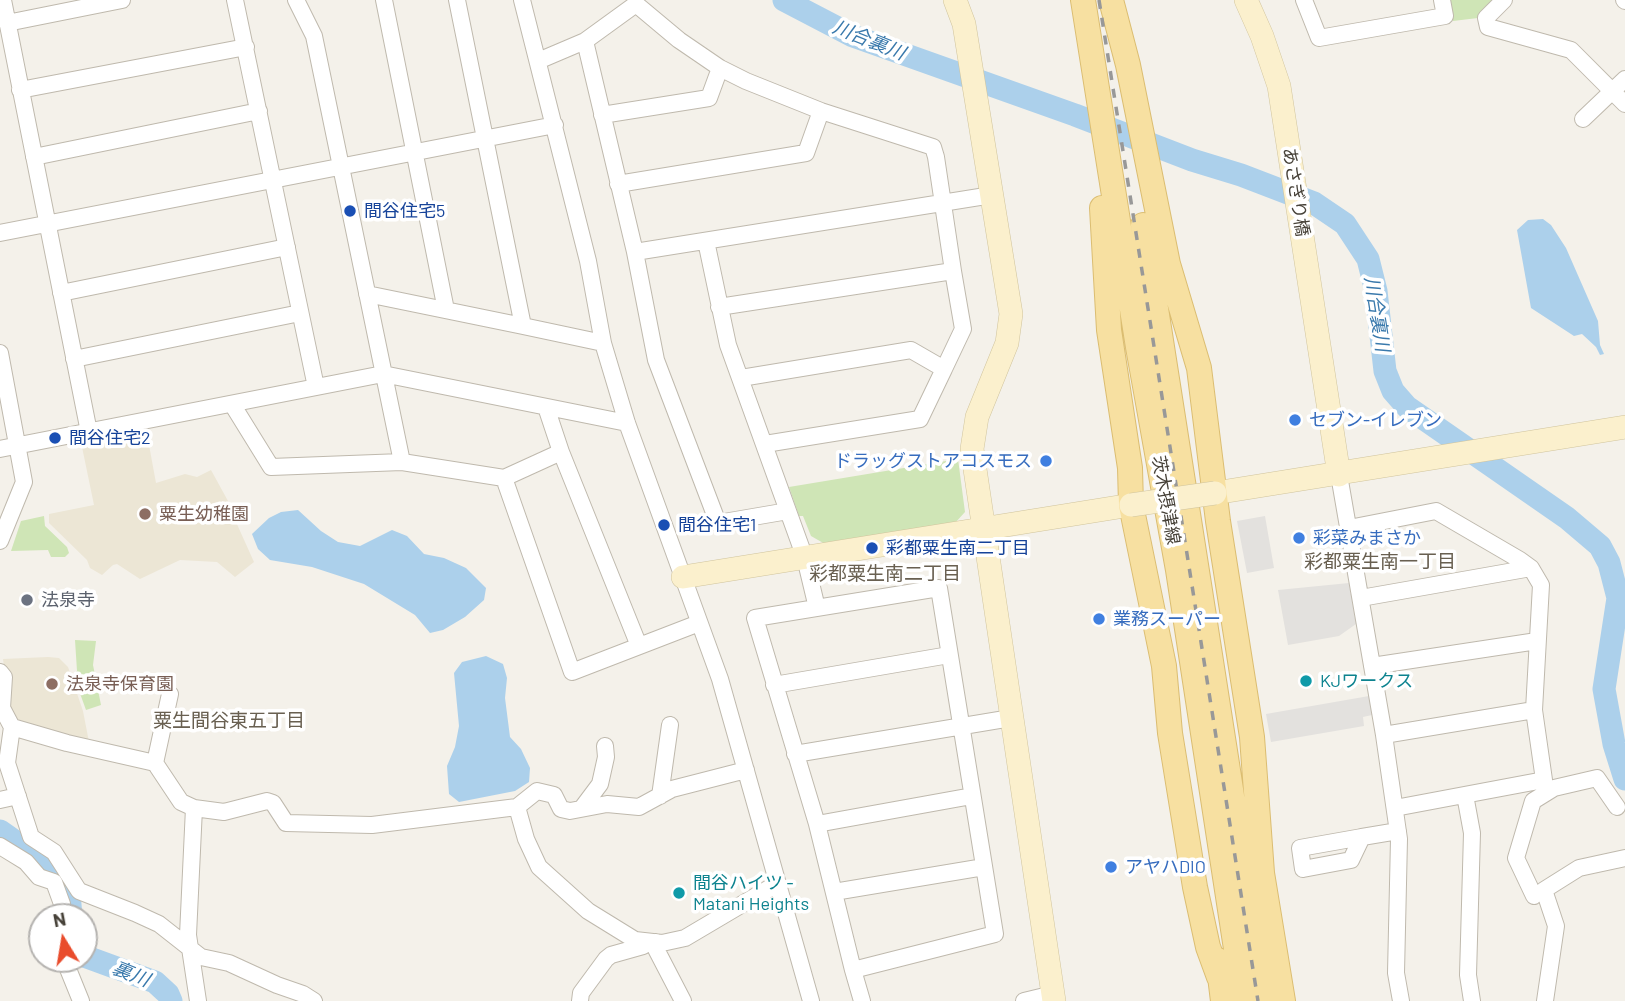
<!DOCTYPE html>
<html>
<head>
<meta charset="utf-8">
<style>
  body { margin:0 }
  #map { position:relative; width:1625px; height:1001px; overflow:hidden; background:#f4f1ea; font-family:Barlow,sans-serif }
  canvas { display:block }
  .north { position:absolute; left:28px; top:903px; width:70px; height:70px; box-sizing:border-box; background:#fff; border:2px solid #b5b3b0; border-radius:50%; rotate:349deg; font-size:19px; font-weight:700; line-height:28px; text-align:center; color:#474239 }
  .north::after { content:''; display:block; margin:auto; width:24px; height:32px; background:#e94c2c; clip-path:polygon(50% 0,100% 100%,50% 72%,0 100%) }
</style>
</head>
<body>
<div id="map">
<canvas width="1625" height="1001"></canvas>
<div class="north">N</div>
</div>
<script>
const context = document.querySelector('canvas').getContext('2d');
context.lineJoin = 'round';
function fillPath(path, color) {
  context.fillStyle = color;
  context.fill(path, 'evenodd');
}
function poly(rows) {
  const path = new Path2D();
  for (const r of rows) {
    path.moveTo(r[0], r[1]);
    for (let i = 2; i < r.length; i += 2) path.lineTo(r[i], r[i + 1]);
  }
  return path;
}
function stroke(path, color, width, dash) {
  context.strokeStyle = color;
  context.lineWidth = width;
  context.lineCap = dash ? 'butt' : 'round';
  context.setLineDash(dash || []);
  context.stroke(path);
}
function write(font, color, halo, rows, align = 'center') {
  context.font = font + ' Barlow,"Noto Sans JP",sans-serif';
  context.lineWidth = 7;
  context.setLineDash([]);
  context.textBaseline = 'middle';
  context.strokeStyle = halo;
  context.fillStyle = color;
  for (const [text, x, y, turn = 0] of rows) {
    context.save();
    context.translate(x, y);
    context.rotate((+turn || 0) * Math.PI / 180);
    context.textAlign = isNaN(turn) ? turn : align;
    if (halo) context.strokeText(text, 0, 0);
    context.fillText(text, 0, 0);
    context.restore();
  }
}
fillPath(poly([
  [147,434,156,483,185,474,197,477,211,470,239,521,236,522,254,562,235,577,217,562,180,560,140,579,117,564,113,565,102,575,90,568,87,560,49,523,49,514,94,505,82,447],
  [48,657,59,658,68,667,83,711,89,742,16,719,10,710,3,659]
]), '#ece6d5');
fillPath(poly([
  [1450,0,1495,0,1478,18,1453,21],
  [958,459,965,512,955,523,825,544,811,536,803,516,799,516,789,487],
  [44,516,45,526,67,547,69,553,65,557,51,557,48,550,11,551,21,521],
  [75,640,96,641,93,665,101,705,86,710,73,674,77,671]
]), '#cfe5b6');
fillPath(poly([
  [1265,516,1274,568,1247,573,1237,521],
  [1349,583,1356,624,1339,636,1288,645,1278,590],
  [1369,696,1372,715,1363,717,1364,726,1271,742,1266,714]
]), '#e3e1de');
fillPath(poly([
  [1543,219,1551,225,1566,248,1598,321,1600,345,1604,354,1600,355,1596,347,1582,334,1574,336,1531,308,1517,230,1528,220],
  [298,510,321,531,338,542,360,546,392,530,407,536,424,554,444,558,466,568,486,588,484,600,465,617,443,630,430,633,415,615,364,584,312,567,270,560,258,549,252,534,269,518,281,512],
  [486,656,503,664,507,678,505,698,510,737,521,749,530,768,529,782,515,791,459,802,449,794,447,766,455,747,459,726,454,673,462,662]
]), '#acd0eb');
stroke(poly([
  [784,0,853,36,1075,115,1192,160,1241,175,1314,203,1345,224,1368,259,1376,291,1385,371,1393,391,1407,407,1567,518,1600,546,1609,563,1618,598,1604,689,1614,744,1625,779],
  [0,831,57,871,69,892,71,917],
  [84,956,155,982,168,994,171,1001]
]), '#acd0eb', 23);
const street = poly([
  [3,0,89,432],
  [235,0,316,387],
  [296,0,314,36,402,462,504,478,572,672,699,623],
  [384,0,446,310],
  [457,0,523,326,603,343],
  [522,0,588,261,603,343,627,423,720,679,811,1001],
  [1304,0,1319,38,1445,16,1442,0],
  [1504,0,1486,18,1488,27,1571,50,1625,104],
  [1624,0,1625,1],
  [7,23,122,0],
  [585,41,635,252,656,360,718,523,788,511,728,345,706,241],
  [538,61,585,41,636,4,679,40,720,68,746,81,821,111,933,147,936,157,953,271,719,307],
  [20,90,246,47],
  [602,115,709,98,720,68],
  [1583,119,1625,79],
  [34,157,259,111],
  [618,184,806,153,821,111],
  [0,233,555,125],
  [635,252,992,195],
  [61,293,287,247],
  [367,294,523,326],
  [0,353,24,482,0,541],
  [74,359,300,313],
  [944,369,963,329,953,271],
  [741,378,911,350,944,369,920,419,765,444],
  [232,404,271,467,402,462],
  [0,449,383,374,627,423],
  [561,452,639,646],
  [1339,475,1384,735,1399,839,1396,973,1401,1001],
  [504,478,561,452,546,407],
  [788,511,805,558,817,608],
  [1349,528,1436,511,1520,560,1531,568,1541,585,1534,710,1544,780,1395,808],
  [1361,598,1531,568],
  [1372,666,1537,641],
  [0,672,4,677,2,708,12,727,7,763,31,837,54,852,79,891,135,913,159,924,201,957,229,963,277,985,303,994,314,1001],
  [774,685,949,655],
  [170,694,155,763,181,802,194,808,188,935,198,1001],
  [12,727,67,743,155,763],
  [1384,735,1534,710],
  [795,754,1011,718],
  [1465,795,1472,833,1468,975,1472,1001],
  [660,796,670,725],
  [0,800,18,796],
  [517,807,526,839,539,867,588,911,635,940,662,943,685,938,778,883],
  [194,808,224,812,267,801,273,803,286,823,372,825,517,807,537,791,554,795,561,809,570,811,607,804,639,807,672,789,746,770],
  [582,808,600,784,606,757,605,746],
  [817,824,972,796],
  [1362,837,1300,848,1303,869,1351,860,1362,837,1398,831],
  [0,846,26,862,39,877,54,882,62,904,60,917],
  [834,892,984,867],
  [1534,896,1516,858,1533,801,1554,788,1597,778,1617,807],
  [656,942,656,949,683,1001],
  [64,959,81,1001],
  [853,970,995,934,939,588,755,618,817,824,853,970,862,1001],
  [580,1001,581,993,606,959,611,955,643,946,644,941],
  [1024,1001,1053,994],
  [1545,1001,1556,926,1544,890,1579,868,1625,858]
]);
const secondary = poly([
  [955,0,964,24,1011,314,1007,343,977,417,972,449,1054,1001],
  [1246,0,1262,36,1279,86,1339,475],
  [1215,493,1625,427],
  [683,577,1131,505]
]);
const primary = poly([
  [1083,0,1138,347,1178,570,1244,1001],
  [1111,0,1128,65,1168,264,1199,368,1218,521,1252,737,1262,873,1283,1001],
  [1102,208,1109,330,1130,468,1131,505,1164,666,1170,733,1195,887,1208,947,1219,977],
  [1143,225,1264,1001],
  [1218,960,1223,1001]
]);
stroke(street, '#bfb9ad', 18);
stroke(secondary, '#d0c49d', 24);
stroke(primary, '#dbbd71', 26);
stroke(street, '#fff', 16);
stroke(secondary, '#fbf0cd', 23);
stroke(primary, '#f7e0a1', 24);
stroke(poly([
  [1099,0,1258,1001]
]), '#989898', 3.5, [9, 9]);
const secondaryBridge = poly([
  [1131,505,1215,493]
]);
stroke(secondaryBridge, '#d0c49d', 24, []);
stroke(secondaryBridge, '#fbf0cd', 23);
for (const [x, y, r, color] of [
  [350,211,7,"#1a4fb4"],
  [1295,420,7,"#3f7fe0"],
  [55,438,7,"#1a4fb4"],
  [1046,461,7,"#3f7fe0"],
  [145,514,7,"#8d6e63"],
  [664,525,7,"#1a4fb4"],
  [1299,538,7,"#3f7fe0"],
  [872,548,7,"#1a4fb4"],
  [27,600,7,"#6b7280"],
  [1099,619,7,"#3f7fe0"],
  [1306,681,7,"#0f9aa8"],
  [52,684,7,"#8d6e63"],
  [1111,867,7,"#3f7fe0"],
  [679,893,7,"#0f9aa8"]
]) {
  const dot = new Path2D();
  dot.arc(x, y, r, 0, 2 * Math.PI);
  context.fillStyle = color;
  context.fill(dot);
  stroke(dot, '#fff', 2.5);
}
write('18px', '#474239', '#fff', [
  ["あさぎり橋",1296,192,81],
  ["茨木摂津線",1166,500,80]
]);
write('18px', '#164399', '#fff', [
  ["間谷住宅5",364,211],
  ["間谷住宅2",69,438],
  ["間谷住宅1",678,525],
  ["彩都粟生南二丁目",886,548]
], 'left');
write('18px', '#366cbe', '#fff', [
  ["セブン-イレブン",1309,420],
  ["ドラッグストアコスモス",1032,461,"right"],
  ["彩菜みまさか",1313,538],
  ["業務スーパー",1113,619],
  ["アヤハDIO",1125,867]
], 'left');
write('18px', '#785e54', '#fff', [
  ["粟生幼稚園",159,514],
  ["法泉寺保育園",66,684]
], 'left');
write('18px', '#5b616d', '#fff', [
  ["法泉寺",41,600]
], 'left');
write('18px', '#0d838f', '#fff', [
  ["KJワークス",1320,681],
  ["間谷ハイツ -",693,883],
  ["Matani Heights",693,904]
], 'left');
write('italic 19px', '#3979ac', '#fff', [
  ["川合裏川",869,40,22],
  ["川合裏川",1377,314,81],
  ["裏川",131,974,22]
]);
write('19px', '#696051', '#fff', [
  ["彩都粟生南一丁目",1380,562],
  ["彩都粟生南二丁目",885,574],
  ["粟生間谷東五丁目",229,721]
]);
</script>
</body>
</html>
